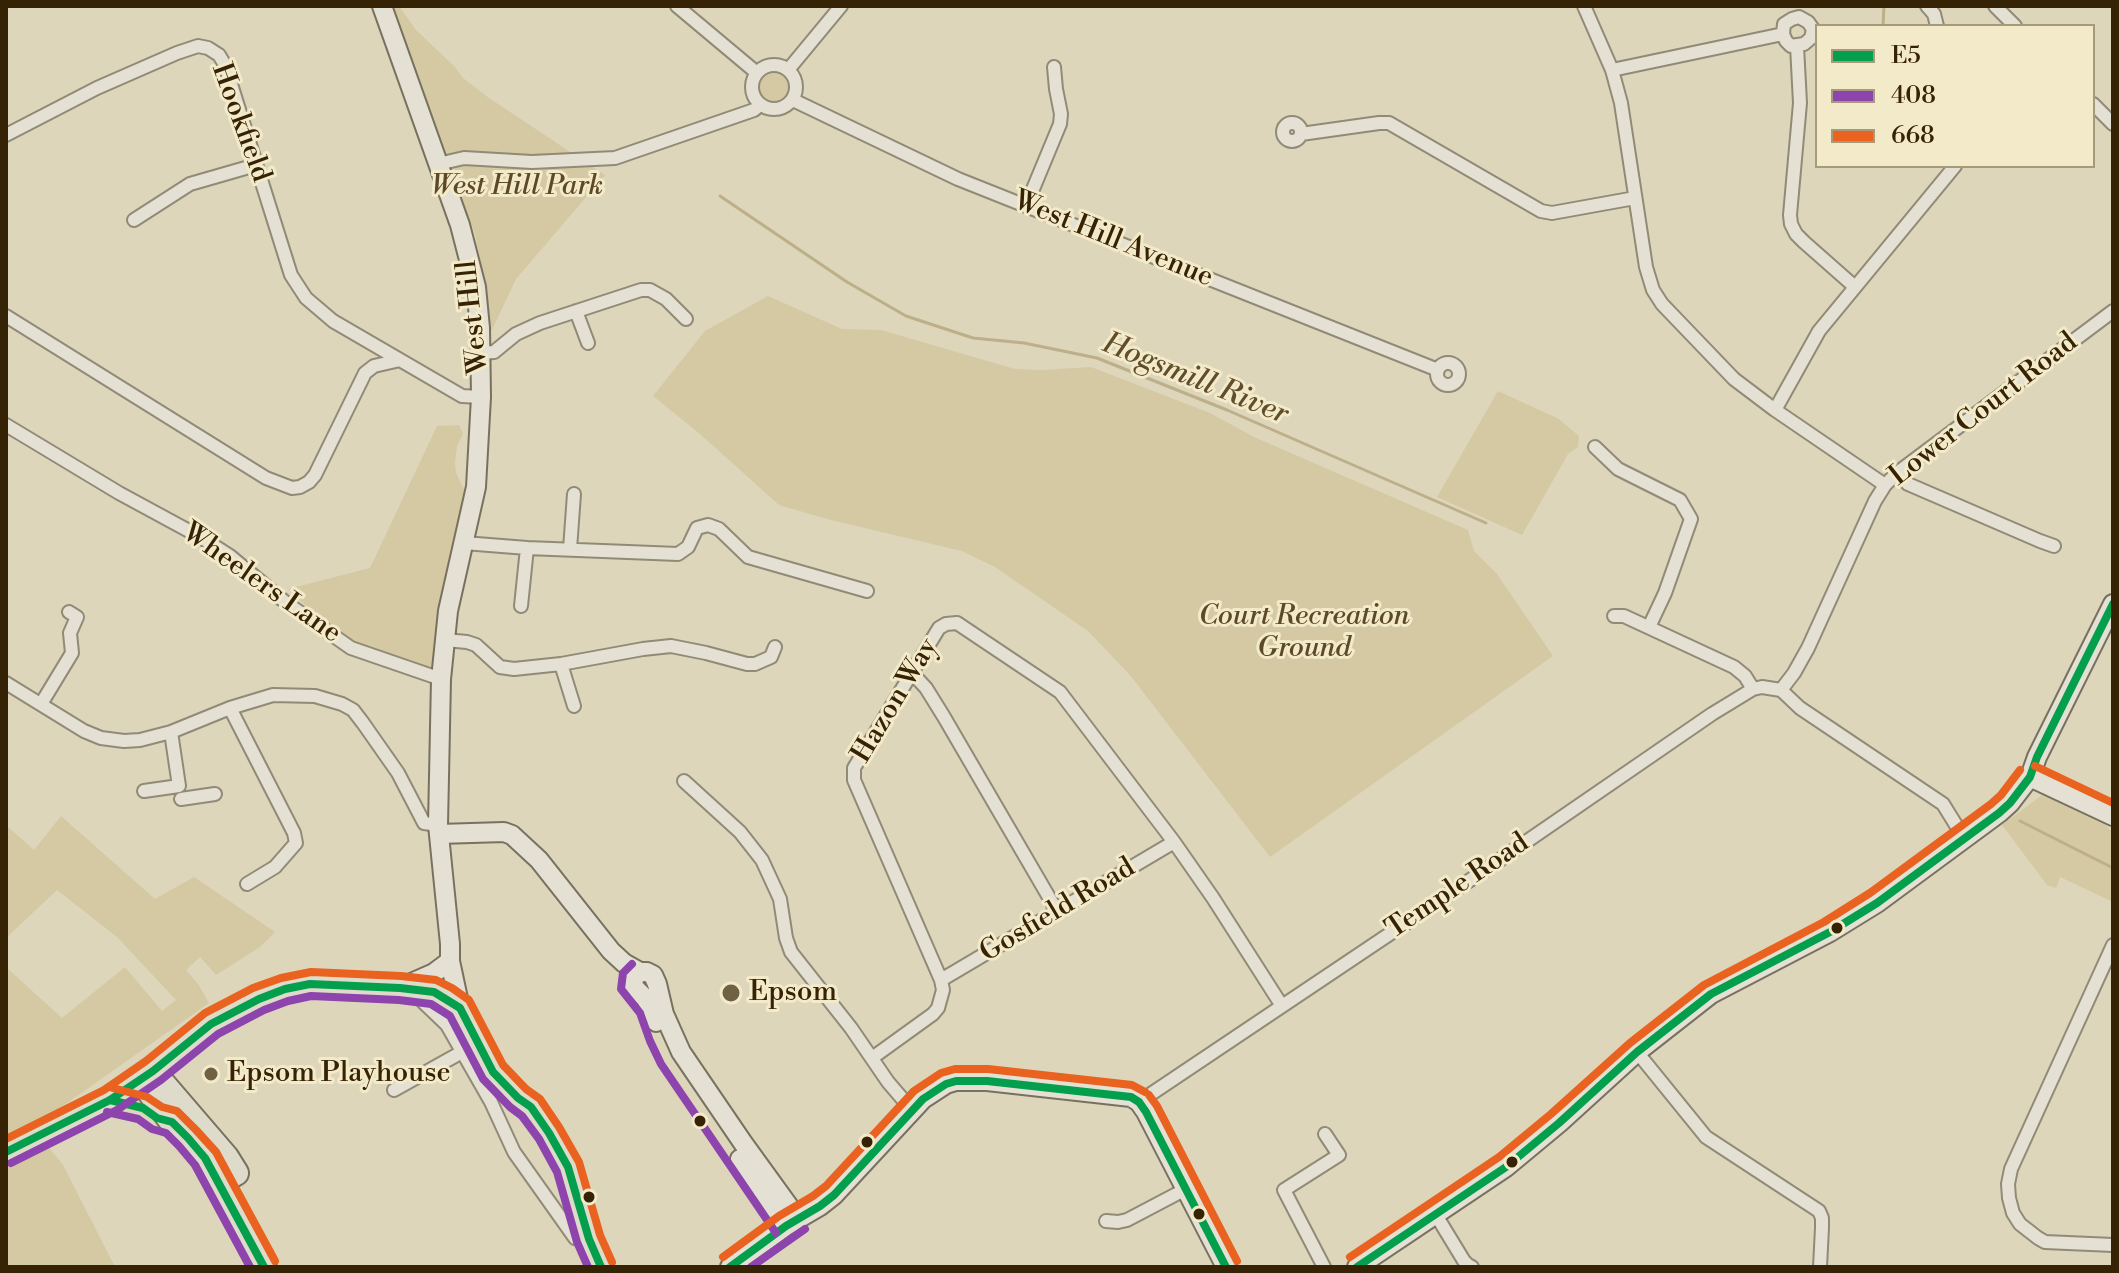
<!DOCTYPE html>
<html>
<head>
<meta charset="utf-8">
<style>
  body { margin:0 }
  #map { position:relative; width:2119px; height:1273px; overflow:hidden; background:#ddd6bb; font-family:"Libre Bodoni",serif }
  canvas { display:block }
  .frame { position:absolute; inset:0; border:8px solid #362204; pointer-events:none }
  .legend { position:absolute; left:1815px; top:24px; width:280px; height:144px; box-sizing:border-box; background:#f3eac9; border:2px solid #a79a7a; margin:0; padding:10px 14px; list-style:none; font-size:24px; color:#362204 }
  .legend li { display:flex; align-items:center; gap:16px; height:40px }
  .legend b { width:40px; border:2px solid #a79a7a }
</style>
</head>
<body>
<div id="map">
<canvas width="2119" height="1273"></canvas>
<div class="frame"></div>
<ul class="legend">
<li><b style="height:10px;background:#039f4d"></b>E5</li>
<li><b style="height:10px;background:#8e44ad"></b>408</li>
<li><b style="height:10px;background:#e96220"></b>668</li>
</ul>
</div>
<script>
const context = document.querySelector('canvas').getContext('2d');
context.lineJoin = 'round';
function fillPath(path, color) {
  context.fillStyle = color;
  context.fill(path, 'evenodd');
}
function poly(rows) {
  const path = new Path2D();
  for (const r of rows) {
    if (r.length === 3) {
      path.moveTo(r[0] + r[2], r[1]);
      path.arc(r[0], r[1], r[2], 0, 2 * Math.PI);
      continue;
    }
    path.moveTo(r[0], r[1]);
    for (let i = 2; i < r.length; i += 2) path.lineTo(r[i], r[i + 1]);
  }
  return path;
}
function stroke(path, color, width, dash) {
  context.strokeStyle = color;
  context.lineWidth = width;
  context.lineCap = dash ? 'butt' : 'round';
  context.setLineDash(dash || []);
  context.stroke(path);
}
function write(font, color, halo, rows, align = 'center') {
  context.font = font + ' "Libre Bodoni",serif';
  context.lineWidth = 6;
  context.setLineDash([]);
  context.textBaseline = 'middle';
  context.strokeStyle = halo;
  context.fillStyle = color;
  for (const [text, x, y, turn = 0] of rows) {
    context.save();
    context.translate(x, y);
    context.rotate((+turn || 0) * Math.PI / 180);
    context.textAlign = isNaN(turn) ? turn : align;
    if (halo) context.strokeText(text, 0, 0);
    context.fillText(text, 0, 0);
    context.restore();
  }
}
fillPath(poly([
  [391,6,399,6,416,30,455,67,463,78,489,98,605,175,516,279,490,334,484,279,475,234,453,177,455,170,440,141],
  [774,88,16],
  [768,296,842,329,881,330,1015,369,1042,370,1091,367,1210,413,1254,437,1468,530,1474,551,1497,574,1553,656,1270,857,1130,675,1088,631,995,567,962,551,831,520,779,505,700,434,653,396,705,331],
  [1498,391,1559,419,1579,436,1578,447,1568,454,1522,535,1437,497],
  [459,425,463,434,457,446,455,462,456,473,466,493,445,579,449,581,436,671,381,654,331,629,288,589,370,568,437,426],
  [2042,795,2105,825,2113,832,2113,902,2060,877,2056,888,2047,885,2002,825],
  [61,816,155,899,194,877,275,932,260,947,216,975,200,957,186,970,198,984,209,1003,43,1120,6,1138,6,967,62,1018,125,967,162,1011,176,1000,117,937,57,890,6,938,6,825,34,850],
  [47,1145,63,1165,115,1267,6,1267,6,1163]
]), '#d4c9a3');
stroke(poly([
  [1883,26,1884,6],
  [720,196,847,282,906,316,973,338,1024,343,1097,358,1227,410,1486,523],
  [2020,821,2113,868]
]), '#bcaf89', 3);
const street = poly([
  [677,6,757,73],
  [1584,6,1612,70,1621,103,1646,267,1653,290,1662,304,1734,379,1775,410,1885,485],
  [1927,6,1934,14,1937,26],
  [1995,6,2015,26],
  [1799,17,1808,22,1813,29,1811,38,1804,44,1791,46,1786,41,1783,34,1784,24,1792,19,1799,17],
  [1797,46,1800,103,1790,215,1791,224,1796,234,1804,242,1855,287],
  [774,87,22],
  [788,70,841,6],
  [1612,70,1783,34],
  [793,100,958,179,1438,370],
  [2093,104,2113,124],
  [1292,132,9],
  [1301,134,1379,123,1389,123,1541,211,1552,213,1635,198],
  [6,135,97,88,177,53,198,46,208,48,219,55,225,65,291,275,306,298,333,321,462,396,481,397],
  [438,164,464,158,532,162,615,158,754,110,760,105],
  [1026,206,1060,124,1061,114,1056,89,1054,67],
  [134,220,190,184,256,165],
  [576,311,588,343],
  [6,316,266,478,292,488,300,487,309,482,315,475,365,373,374,366,400,360],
  [482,353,494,352,516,334,540,323,641,290,650,290,666,299,686,319],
  [1448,374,11],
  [1775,410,1819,331,1955,166],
  [6,425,119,493,202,538,230,556,285,602,351,648,441,679],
  [1595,447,1618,469,1680,500,1691,519,1665,593,1649,627],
  [1897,473,1908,484,2040,541,2054,546],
  [464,543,527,548,678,554,688,547,697,528,708,525,719,529,748,557,867,591],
  [570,549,574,494],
  [521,606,527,548],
  [1614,616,1624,616,1734,667,1745,676,1753,689],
  [445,640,467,642,476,645,500,667,514,669,561,664,643,649,671,646,706,653,747,664,755,664,771,657,775,647],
  [561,664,574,706],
  [913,674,926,688,944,717,1057,911],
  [6,683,84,731,101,738,124,741,140,740,171,732,230,708,273,695,315,696,342,704,353,710,363,723,398,773,424,823,438,825],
  [1781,690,1794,673,1808,648,1875,501,1885,485,1897,473,2113,311],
  [1781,690,1800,708,1943,804,1964,838],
  [41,704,72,653,70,633,77,617,69,612],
  [230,708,294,833,296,843,275,867,247,884],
  [684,781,740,832,762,860,780,899,786,938,791,952,851,1028,888,1082,912,1110],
  [144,791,179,786,171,732],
  [181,799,215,794],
  [2113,945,2011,1169,2008,1184,2009,1198,2013,1213,2020,1224,2038,1238,2045,1242,2113,1245],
  [941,980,1174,842],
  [423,1002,447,1025,491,1102,514,1152,575,1238],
  [1637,1052,1706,1137,1819,1211,1822,1218,1822,1228,1820,1267],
  [872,1058,933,1014,938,1008,943,990,941,980,854,780,854,768,939,628,946,624,957,623,1060,692,1174,842,1213,898,1282,1006],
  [394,1090,462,1052],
  [1139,1102,1488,868,1712,714,1753,689,1762,687,1781,690],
  [1436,1215,1464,1261,1468,1265,1472,1267],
  [1106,1221,1118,1222,1127,1220,1186,1189],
  [1324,1267,1284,1190,1339,1155,1325,1134]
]);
const secondary = poly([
  [382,6,460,225,476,287,480,328,481,397,476,487,448,611,441,679,438,825,450,944,450,961,460,1008],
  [2030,777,2113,816],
  [439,834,504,832,512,835,539,860,611,951,624,963,640,972,647,972,653,975,657,984,664,1014,681,1052,743,1143,798,1219],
  [640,972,634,978,633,986,646,999,656,1022],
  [400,988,434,973,450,961],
  [740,1159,786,1226],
  [730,1267,786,1226,820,1206,834,1195,923,1099,946,1084,956,1081,987,1081,1131,1097,1139,1102,1146,1112,1226,1267],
  [1357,1267,1506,1167,1559,1123,1637,1052,1711,994,1830,932,1877,903,1999,813,2010,803,2030,777,2037,757,2113,604]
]);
const highway = poly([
  [159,1079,226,1157,236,1173,219,1183],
  [141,1080,172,1122,205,1158,264,1267],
  [6,1152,110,1100,153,1071,211,1024,259,999,285,989,310,984,400,988,434,992,446,998,460,1008,476,1042,493,1072,518,1098,531,1107,549,1133,568,1167,589,1239,601,1267]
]);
stroke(street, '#918a77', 16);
stroke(secondary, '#78715f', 22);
stroke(highway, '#78715f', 28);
stroke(street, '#e4e0d3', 12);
stroke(secondary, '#e4e0d3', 18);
stroke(highway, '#dfdbcb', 24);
stroke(poly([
  [110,1100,143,1108,157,1118,172,1122,188,1138,205,1158,264,1267],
  [1139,1102,1146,1112,1226,1267],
  [6,1152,110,1100,153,1071,211,1024,259,999,285,989,310,984,400,988,434,992,460,1008,493,1072,518,1098,531,1107,549,1133,568,1167,589,1239,601,1267],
  [730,1267,786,1226,820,1206,834,1195,923,1099,946,1084,956,1081,987,1081,1131,1097,1139,1102],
  [1357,1267,1506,1167,1559,1123,1637,1052,1711,994,1830,932,1877,903,1999,813,2010,803,2030,777,2037,757,2113,604]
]), '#039f4d', 8);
stroke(poly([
  [632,964,623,973,621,989,640,1013,650,1041,661,1064,776,1233],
  [107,1112,138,1119,152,1129,166,1133,179,1146,195,1165,250,1267],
  [11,1163,117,1110,161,1080,218,1034,264,1010,288,1001,311,996,399,1000,431,1004,450,1016,483,1079,510,1107,522,1116,539,1139,557,1172,577,1242,588,1267],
  [751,1267,805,1229]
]), '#8e44ad', 8);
stroke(poly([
  [2035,766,2113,803],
  [113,1088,147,1097,162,1107,177,1111,196,1130,216,1152,275,1261],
  [1149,1095,1157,1106,1237,1261],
  [6,1139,104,1090,146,1061,205,1013,253,988,281,978,311,972,401,976,436,980,452,988,469,1000,503,1065,526,1089,540,1099,559,1127,579,1162,600,1235,612,1262],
  [723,1257,779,1216,813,1196,826,1186,914,1091,941,1073,955,1069,988,1069,1132,1085,1145,1092],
  [1350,1257,1499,1157,1551,1114,1630,1043,1704,985,1824,922,1870,893,1991,804,2001,795,2020,770]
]), '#e96220', 8);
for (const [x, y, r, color] of [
  [1837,928,7,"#362204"],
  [731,993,10,"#706144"],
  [211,1074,8,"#706144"],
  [700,1121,7,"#362204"],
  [867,1142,7,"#362204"],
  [1512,1162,7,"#362204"],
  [589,1197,7,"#362204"],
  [1199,1214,7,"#362204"]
]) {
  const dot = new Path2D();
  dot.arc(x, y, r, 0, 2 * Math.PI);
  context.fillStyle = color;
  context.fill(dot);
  stroke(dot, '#f3eac9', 3);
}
write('28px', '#362204', '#f3eac9', [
  ["Hookfield",240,123,70],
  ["West Hill Avenue",1113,240,22],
  ["West Hill",474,317,-96],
  ["Lower Court Road",1984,410,-38],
  ["Wheelers Lane",261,584,35],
  ["Hazon Way",896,701,-59],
  ["Temple Road",1458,887,-34],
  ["Gosfield Road",1058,911,-31]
]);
write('italic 28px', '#5c4927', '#f3eac9', [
  ["West Hill Park",517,187],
  ["Court Recreation",1304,617],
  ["Ground",1304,649]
]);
write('28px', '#362204', '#f3eac9', [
  ["Epsom",749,993],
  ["Epsom Playhouse",227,1074]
], 'left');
write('italic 30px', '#604d2b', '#f3eac9', [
  ["Hogsmill River",1195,380,22]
]);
</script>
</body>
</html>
